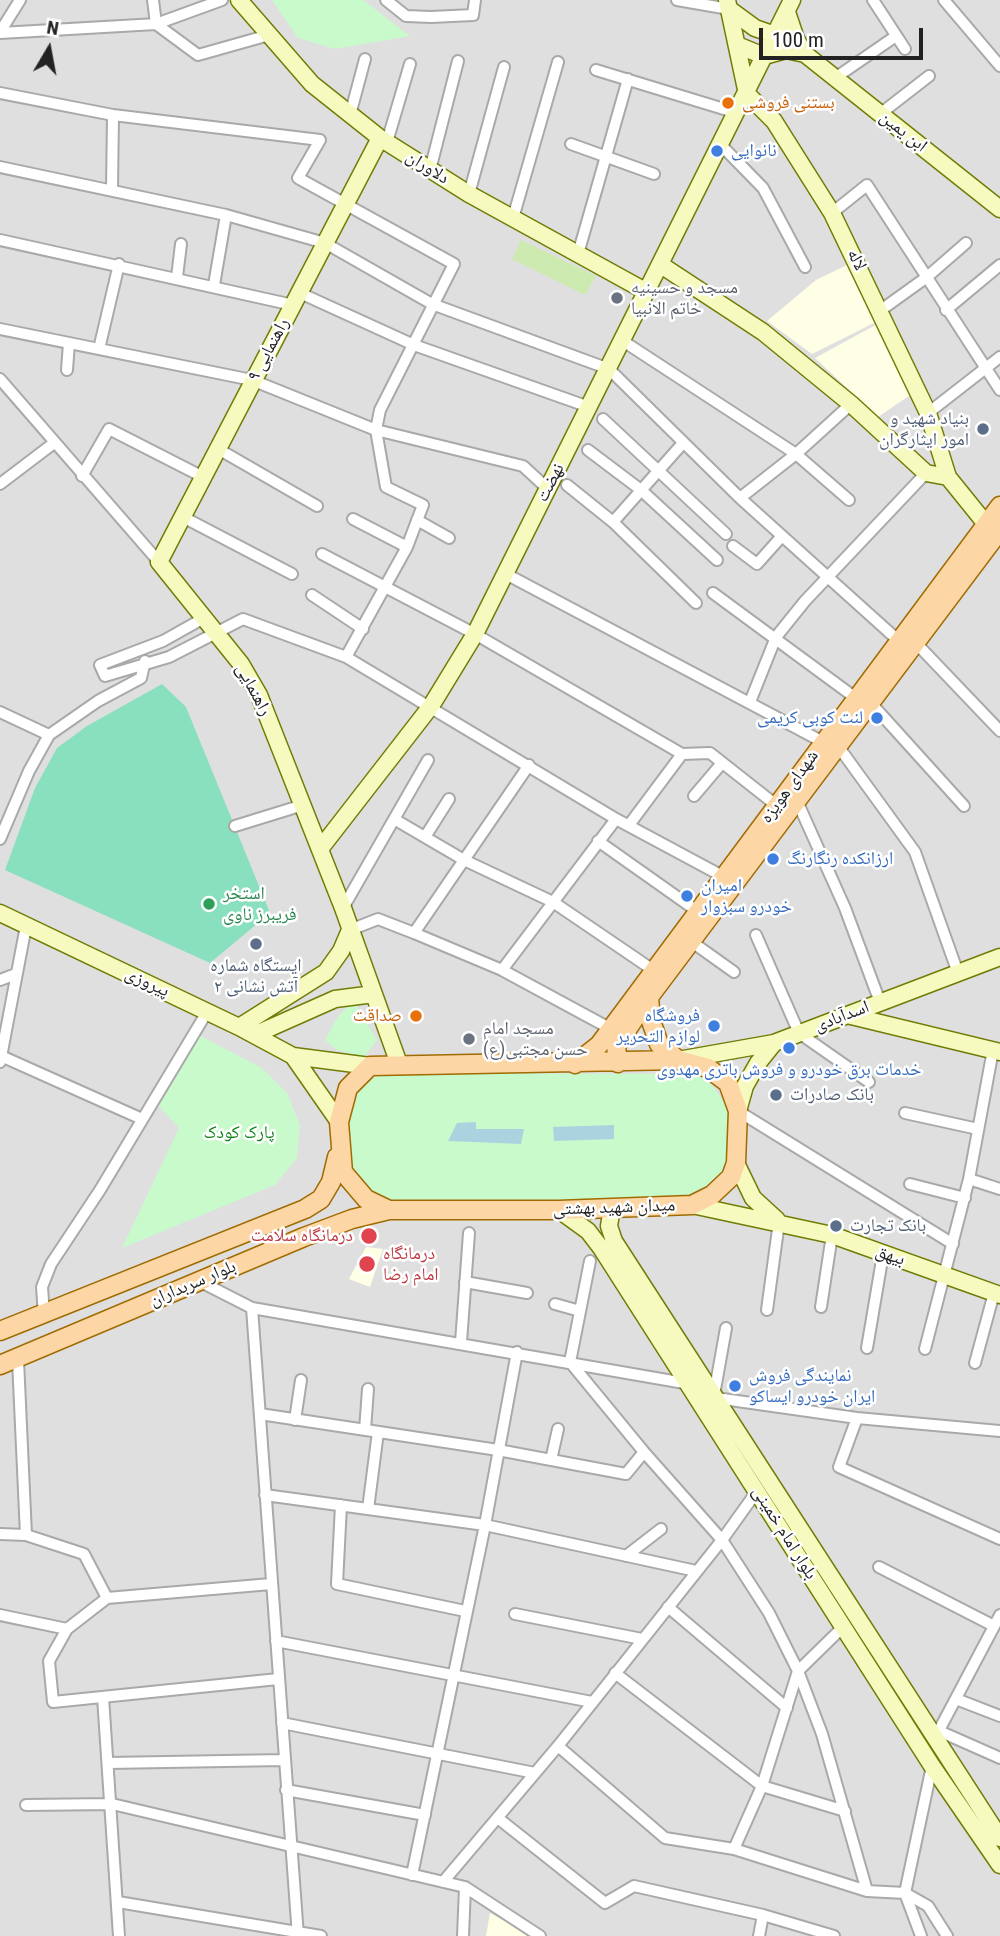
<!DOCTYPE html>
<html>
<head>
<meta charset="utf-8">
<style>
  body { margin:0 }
  #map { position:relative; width:1000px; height:1936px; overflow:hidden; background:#f2efe9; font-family:"Roboto Condensed",sans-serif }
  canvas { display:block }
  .north { position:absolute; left:14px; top:14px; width:70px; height:70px; -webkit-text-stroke:5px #fff; paint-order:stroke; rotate:10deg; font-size:19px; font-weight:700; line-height:28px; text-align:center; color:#222 }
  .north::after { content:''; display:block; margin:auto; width:24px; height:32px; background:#222; clip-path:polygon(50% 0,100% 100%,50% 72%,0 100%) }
  .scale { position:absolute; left:759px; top:28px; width:164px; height:32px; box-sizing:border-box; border:4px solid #222; border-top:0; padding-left:9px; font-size:21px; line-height:24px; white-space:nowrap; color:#222; -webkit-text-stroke:5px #fff; paint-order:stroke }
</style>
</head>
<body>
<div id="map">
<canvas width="1000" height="1936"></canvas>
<div class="north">N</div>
<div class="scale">100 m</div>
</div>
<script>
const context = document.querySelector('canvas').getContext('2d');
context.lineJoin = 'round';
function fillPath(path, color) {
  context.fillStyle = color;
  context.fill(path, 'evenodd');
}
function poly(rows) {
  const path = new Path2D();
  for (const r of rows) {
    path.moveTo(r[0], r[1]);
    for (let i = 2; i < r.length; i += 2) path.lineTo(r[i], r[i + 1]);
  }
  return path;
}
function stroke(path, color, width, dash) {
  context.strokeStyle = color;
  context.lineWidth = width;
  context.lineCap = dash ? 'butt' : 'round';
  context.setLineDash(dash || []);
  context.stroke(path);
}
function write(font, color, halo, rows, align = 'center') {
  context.font = font + ' "Roboto Condensed","Noto Naskh Arabic",sans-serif';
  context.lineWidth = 5;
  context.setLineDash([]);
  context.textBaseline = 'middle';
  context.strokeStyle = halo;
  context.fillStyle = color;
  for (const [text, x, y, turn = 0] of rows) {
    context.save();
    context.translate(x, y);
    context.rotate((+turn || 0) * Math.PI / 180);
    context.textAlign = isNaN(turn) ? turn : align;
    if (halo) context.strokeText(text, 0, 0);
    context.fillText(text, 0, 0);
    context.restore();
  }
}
fillPath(poly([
  [0,0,1000,0,1000,1936,0,1936]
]), '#e0dfdf');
fillPath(poly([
  [849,264,878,321,812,354,767,321,816,280],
  [881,322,913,393,878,417,815,358],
  [366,1247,383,1249,370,1287,349,1279],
  [490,1913,531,1936,486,1936]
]), '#ffffe5');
fillPath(poly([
  [521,240,596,276,585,295,512,259]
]), '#cdebb0');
fillPath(poly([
  [272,0,363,0,410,36,335,49,298,38],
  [353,1000,377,1040,364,1057,337,1050,325,1040,337,1018],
  [189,1030,262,1068,287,1093,300,1125,297,1158,275,1185,122,1248,179,1128,151,1098],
  [388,1073,698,1074,713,1086,726,1105,732,1134,731,1162,716,1186,687,1199,407,1206,381,1198,355,1180,348,1156,347,1113,355,1092,370,1078]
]), '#c8facc');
fillPath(poly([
  [162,684,186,707,270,913,210,963,5,870,35,788,57,748,87,726]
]), '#88e0be');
fillPath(poly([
  [476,1122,476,1129,524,1129,521,1144,448,1141,457,1123],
  [614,1125,614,1139,554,1141,553,1127]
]), '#aad3df');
const street = poly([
  [153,0,156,24,198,55,269,35],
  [386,0,406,16,431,17,473,15,475,0],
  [677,0,729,9],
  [873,0,905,49],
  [944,0,1000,66],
  [0,32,20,0],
  [0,33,156,24,222,0],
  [596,70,737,113],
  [835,78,896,36],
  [0,93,113,115,320,140,298,178,454,264,380,410,376,430,386,487,423,505,407,547,346,657],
  [880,114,929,76],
  [350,115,365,59],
  [387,142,410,64],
  [571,144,654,174],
  [721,145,763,188,805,267],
  [0,167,226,215,325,243,432,304,609,369,740,498,900,642],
  [430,170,458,61],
  [112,189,113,115],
  [469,194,504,67],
  [832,213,867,185,1000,390],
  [513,218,558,62],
  [0,240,293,305],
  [578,254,628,79],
  [177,277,181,244],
  [214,285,226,215],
  [300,293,414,345,589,407],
  [881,310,927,277,966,243],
  [946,310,1000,265],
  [0,329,252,380,376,430,523,466,548,489],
  [623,341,796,454,849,500],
  [99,349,119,264],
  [67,370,69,343],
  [0,379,159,562],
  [928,413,1000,357],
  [603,419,726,534],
  [220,450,317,506],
  [588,450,641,490,717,560],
  [82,476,109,429,205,478],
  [0,484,54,443],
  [567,485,613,522,696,603],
  [740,498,796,454,851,404],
  [183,517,292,574],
  [353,519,407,547],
  [417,520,449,538],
  [613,522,683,443],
  [733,546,757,564,782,536],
  [322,554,475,634,682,754],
  [506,574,823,742],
  [713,593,857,699],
  [312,595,363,629],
  [204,618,163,641,100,665,105,676,169,657,243,619,346,657,616,819,724,877],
  [915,642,1000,731],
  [750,702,776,637,805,601,926,473],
  [870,702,964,806],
  [0,712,49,735],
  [838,746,915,852,958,973],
  [682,754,710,753,776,805],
  [694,796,722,763],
  [797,801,845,908,880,1002],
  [394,819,464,860,553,902,653,970],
  [629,825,682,754],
  [235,826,303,805],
  [425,837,449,799],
  [0,839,29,771,49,735,98,701,141,678,145,661],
  [598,841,697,911],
  [343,908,428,760],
  [350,930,378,919,414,933,502,970,611,1029],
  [414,933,529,765],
  [756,935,799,1033,869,1082],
  [692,942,734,972],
  [502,970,616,819],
  [0,980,16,974],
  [1,1056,142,1119],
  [0,1062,26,926],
  [738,1111,953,1244],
  [905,1113,978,1129],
  [969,1179,1000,1189],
  [910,1184,965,1198],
  [590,1261,570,1362,644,1452,722,1540,769,1613,798,1671,822,1734,867,1891,905,1893,928,1906,947,1936],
  [199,1281,252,1308,690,1384],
  [465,1282,527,1293],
  [555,1304,580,1311],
  [821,1307,832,1235],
  [252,1308,298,1936],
  [767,1310,779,1222],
  [44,1315,42,1287,51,1264,100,1190,207,1012],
  [461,1342,469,1233],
  [867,1348,883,1254],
  [925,1349,969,1179,993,1050],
  [975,1363,994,1293],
  [714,1395,726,1328],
  [716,1398,857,1418,1000,1431],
  [260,1414,498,1450,626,1474,644,1452],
  [857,1418,839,1467,1000,1539],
  [295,1420,301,1380],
  [365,1430,368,1389],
  [551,1460,558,1429],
  [265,1495,485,1525,696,1571],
  [341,1505,337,1584,465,1611],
  [368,1509,378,1432],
  [0,1534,26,1535,18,1360],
  [26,1535,84,1554,107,1598],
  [626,1556,661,1529],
  [879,1567,994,1626],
  [107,1598,67,1629,49,1661,53,1702,278,1679],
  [107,1598,271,1584],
  [668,1607,787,1708],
  [515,1614,642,1639],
  [0,1615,67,1629],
  [276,1641,592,1702],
  [615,1673,762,1786,845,1811],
  [103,1697,119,1936],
  [956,1699,1000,1716],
  [282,1723,535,1773],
  [939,1731,1000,1758],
  [936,1736,1000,1615],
  [558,1746,665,1838,734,1849,867,1891],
  [108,1763,284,1760],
  [286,1790,425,1815],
  [26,1805,112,1804,465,1887,540,1936],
  [499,1819,605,1903,634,1886,763,1915,834,1936],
  [734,1849,762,1786,798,1671,843,1627],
  [412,1875,485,1525,517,1352],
  [443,1882,558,1746,722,1540,757,1491],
  [118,1902,321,1936],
  [463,1936,465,1887],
  [759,1936,763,1915],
  [921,1936,905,1893,932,1766]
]);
const secondary = poly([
  [239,0,312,84,380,138,469,194,647,292],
  [727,0,747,94,774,121,832,213,928,413,948,477,986,524],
  [729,9,755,28,775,35],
  [787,12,796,39,805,54,1000,209],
  [737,45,764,56,786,50,805,54],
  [380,138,159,562,241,664,259,695,343,908,399,1064],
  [661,265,763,332,851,404,926,473,948,477],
  [320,849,431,706,475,634,792,0],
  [0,913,239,1027,293,1056,370,1066],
  [847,1015,1000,1052],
  [239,1027,326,972,341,951,350,930],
  [254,1035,335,999,374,994],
  [293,1056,339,1122],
  [678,1060,774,1043,1000,957],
  [738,1111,745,1086,758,1063,774,1043],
  [736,1163,753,1198,777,1220],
  [692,1205,832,1235,1000,1295],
  [612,1208,609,1226,614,1241,1000,1838],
  [559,1210,588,1231,601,1248,932,1766,1000,1865]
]);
const primary = poly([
  [649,997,651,1021,659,1044,678,1060],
  [678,1060,708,1068,728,1083,738,1111,736,1163,731,1177,712,1195,692,1205,559,1210,389,1210,366,1199,343,1172,339,1122,348,1088,370,1066,678,1060],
  [618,1063,616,1046,649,997,1000,530],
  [575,1064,599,1045,1000,506],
  [0,1331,305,1209,321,1199,331,1182,337,1157],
  [0,1365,304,1237,352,1219,389,1210]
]);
stroke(street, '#a9a9a9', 14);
stroke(secondary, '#707d05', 19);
stroke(primary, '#a06b00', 21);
stroke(street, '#fff', 10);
stroke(secondary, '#f7fabf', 16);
stroke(primary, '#fcd6a4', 18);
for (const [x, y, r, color] of [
  [728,103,7,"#e8710a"],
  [717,151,7,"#3f7fe0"],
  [617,298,7,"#6b7280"],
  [983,429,7,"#5c6f8a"],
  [877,718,7,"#3f7fe0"],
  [773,859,7,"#3f7fe0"],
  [687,896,7,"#3f7fe0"],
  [209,904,7,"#2e9e5b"],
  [256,944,7,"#5c6f8a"],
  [416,1016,7,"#e8710a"],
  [714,1026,7,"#3f7fe0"],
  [469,1039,7,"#6b7280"],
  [789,1048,7,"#3f7fe0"],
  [776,1095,7,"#5c6f8a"],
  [836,1226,7,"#5c6f8a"],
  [369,1236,9,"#e0444e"],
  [367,1264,9,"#e0444e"],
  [735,1386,7,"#3f7fe0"]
]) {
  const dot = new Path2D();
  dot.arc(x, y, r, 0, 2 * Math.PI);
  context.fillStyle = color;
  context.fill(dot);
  stroke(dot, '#fff', 2.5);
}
write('18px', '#c56008', '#fff', [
  ["بستنی فروشی",742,103],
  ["صداقت",402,1016,"right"]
], 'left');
write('18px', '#222', '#fff', [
  ["ابن یمین",903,132,38],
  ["دلاوران",427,168,32],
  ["لاله",856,260,64],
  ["راهنمایی ۹",269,350,-62],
  ["نهضت",551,483,-63],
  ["راهنمایی",253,690,62],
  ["شهدای هویزه",790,787,-54],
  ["پیروزی",147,983,25],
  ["اسدآبادی",842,1017,-21],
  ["میدان شهید بهشتی",614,1208,-2],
  ["بیهق",890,1256,19],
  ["بلوار سربداران",193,1284,-23],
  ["بلوار امام خمینی",784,1533,58]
]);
write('18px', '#366cbe', '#fff', [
  ["نانوایی",731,151],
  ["لنت کوبی کریمی",863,718,"right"],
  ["ارزانکده رنگارنگ",787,859],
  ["امیران",701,886],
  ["خودرو سبزوار",701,907],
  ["فروشگاه",700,1016,"right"],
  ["لوازم التحریر",700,1037,"right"],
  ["خدمات برق خودرو و فروش باتری مهدوی",789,1070,"center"],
  ["نمایندگی فروش",749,1376],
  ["ایران خودرو ایساکو",749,1397]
], 'left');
write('18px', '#5b616d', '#fff', [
  ["مسجد و حسینیه",631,288],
  ["خاتم الانبیا",631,309],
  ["مسجد امام",483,1029],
  ["حسن مجتبی(ع)",483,1050]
], 'left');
write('18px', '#4e5e75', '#fff', [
  ["بنیاد شهید و",969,419,"right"],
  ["امور ایثارگران",969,440,"right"],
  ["ایستگاه شماره",256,966,"center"],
  ["۲ آتش نشانی",256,987,"center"],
  ["بانک صادرات",790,1095],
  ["بانک تجارت",850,1226]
], 'left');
write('18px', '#27864d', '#fff', [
  ["استخر",223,894],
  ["فریبرز ناوی",223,915]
], 'left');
write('18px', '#0c8416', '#fff', [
  ["پارک کودک",239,1133]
]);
write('18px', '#be3a42', '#fff', [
  ["درمانگاه سلامت",353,1236],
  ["درمانگاه",383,1254,"left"],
  ["امام رضا",383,1275,"left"]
], 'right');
</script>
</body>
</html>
